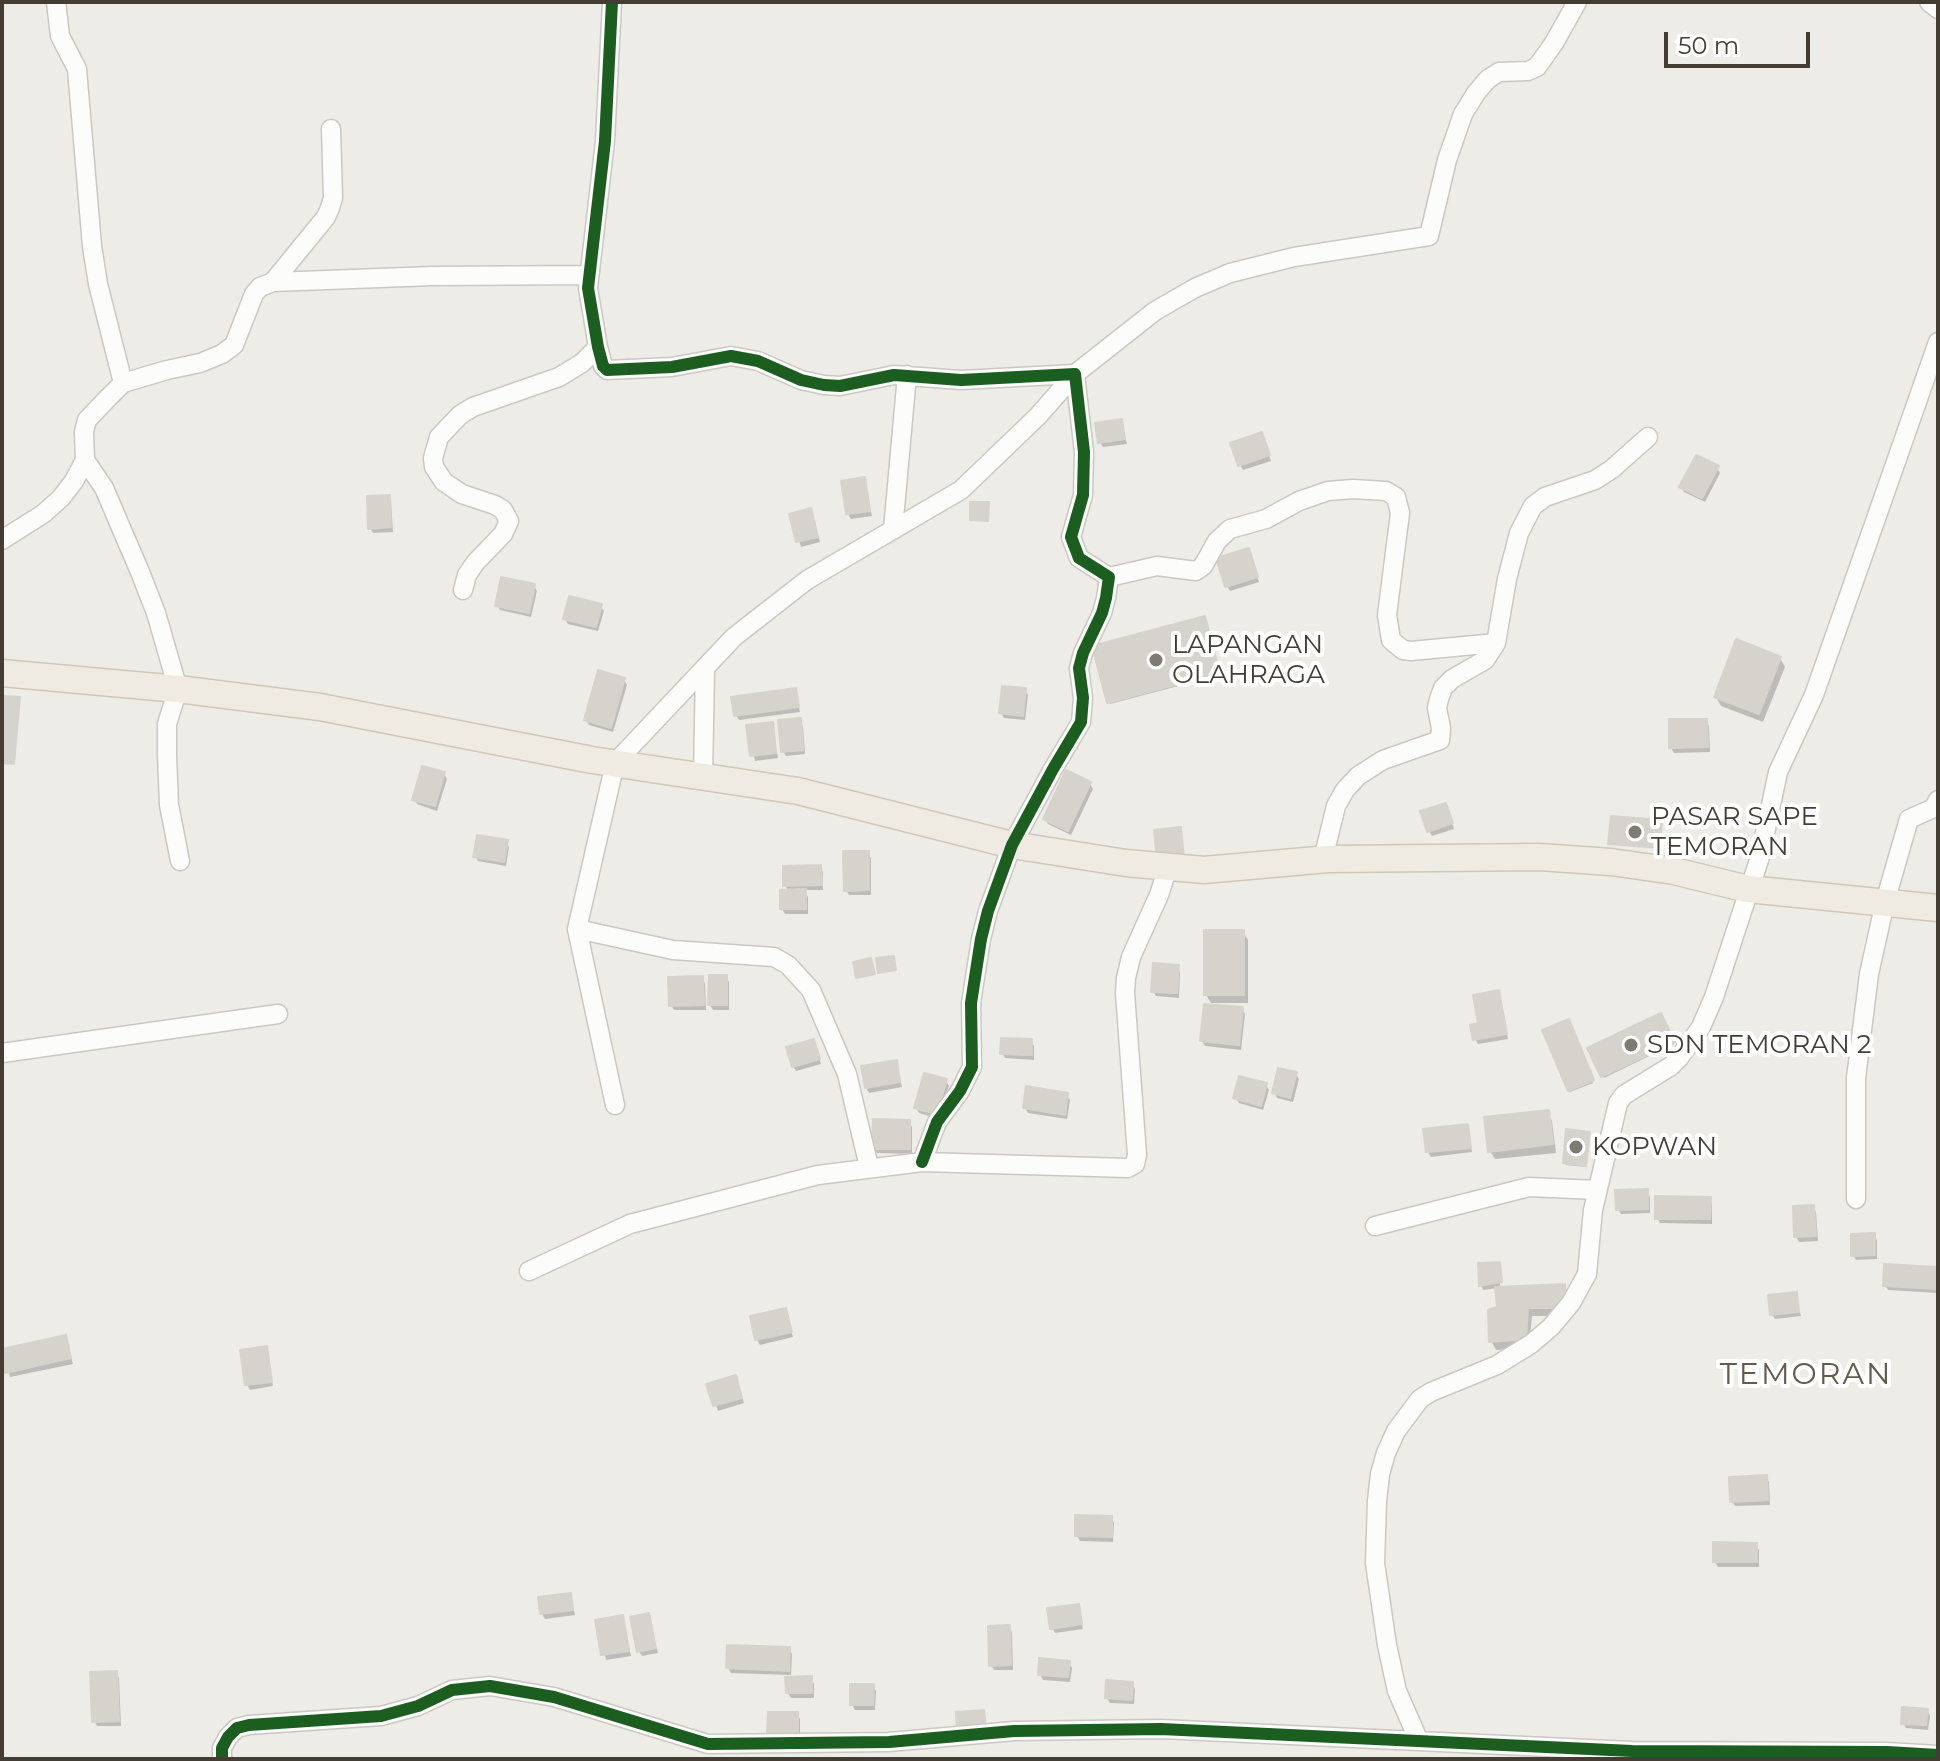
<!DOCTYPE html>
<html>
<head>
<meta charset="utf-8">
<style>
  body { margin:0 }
  #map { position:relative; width:1940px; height:1761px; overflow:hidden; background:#eeece6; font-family:Montserrat,sans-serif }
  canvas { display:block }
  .frame { position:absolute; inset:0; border:4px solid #433d34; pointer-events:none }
  .scale { position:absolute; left:1664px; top:32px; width:146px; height:36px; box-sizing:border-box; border:4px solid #433d34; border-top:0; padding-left:10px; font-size:24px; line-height:28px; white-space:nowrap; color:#433d34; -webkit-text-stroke:6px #fff; paint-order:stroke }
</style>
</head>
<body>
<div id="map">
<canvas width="1940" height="1761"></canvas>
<div class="frame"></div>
<div class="scale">50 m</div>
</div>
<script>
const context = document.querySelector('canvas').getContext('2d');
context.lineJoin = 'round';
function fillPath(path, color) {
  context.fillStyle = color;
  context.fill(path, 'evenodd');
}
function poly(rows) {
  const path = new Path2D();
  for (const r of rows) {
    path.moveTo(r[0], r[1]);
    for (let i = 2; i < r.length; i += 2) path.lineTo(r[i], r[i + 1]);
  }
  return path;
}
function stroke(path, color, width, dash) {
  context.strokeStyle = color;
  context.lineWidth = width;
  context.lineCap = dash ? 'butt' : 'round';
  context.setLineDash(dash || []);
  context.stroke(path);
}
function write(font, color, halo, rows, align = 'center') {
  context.font = font + ' Montserrat,sans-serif';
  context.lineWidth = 8;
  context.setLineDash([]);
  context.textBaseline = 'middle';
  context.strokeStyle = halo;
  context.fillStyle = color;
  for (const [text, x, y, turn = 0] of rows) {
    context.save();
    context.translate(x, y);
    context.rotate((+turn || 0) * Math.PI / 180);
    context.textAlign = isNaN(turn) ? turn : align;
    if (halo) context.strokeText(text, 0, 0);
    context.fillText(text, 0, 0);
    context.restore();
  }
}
fillPath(poly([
  [1121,421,1127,444,1103,447,1100,442],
  [1264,440,1271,461,1243,470,1240,465],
  [1717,468,1720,473,1705,502,1684,492,1681,487],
  [864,479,872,516,851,519,848,514],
  [388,497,391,502,393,532,373,533,370,528],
  [791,515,813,516,820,542,801,547],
  [1251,555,1259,582,1230,591,1227,586],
  [534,586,537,591,531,617,500,610,497,605],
  [600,606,604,611,598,631,568,624,565,619],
  [1205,620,1220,675,1110,704,1109,702],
  [1780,658,1785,667,1763,722,1721,706,1716,697],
  [624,680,627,685,613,732,589,725,586,720],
  [795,690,800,712,739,720,736,715],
  [1025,690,1028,695,1025,720,1004,718,1001,713],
  [800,720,803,726,805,754,786,756,783,751],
  [1706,721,1709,726,1710,752,1674,753,1671,748],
  [772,724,778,758,755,761,748,727],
  [444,774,447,779,437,811,417,804,414,799],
  [1090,784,1093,789,1071,835,1048,824,1045,818],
  [1448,810,1454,829,1432,836,1429,831],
  [1661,822,1660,849,1610,843],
  [506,842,509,847,506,866,478,861,475,856],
  [868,853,871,858,871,895,849,895,846,890],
  [820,867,823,872,823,890,804,890,808,897,808,914,785,914,782,909,789,892,785,885],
  [1243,932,1248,940,1248,1003,1211,1003,1206,995],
  [1177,967,1180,972,1179,998,1156,996,1153,991],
  [726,977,729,982,729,1010,713,1010,710,1005],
  [702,978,705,983,706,1010,674,1010,671,1005],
  [1498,993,1508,1039,1478,1044,1475,1039],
  [1242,1009,1245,1014,1241,1050,1205,1046,1202,1041],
  [1660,1016,1674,1044,1604,1078,1590,1049],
  [1568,1022,1593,1083,1570,1092,1544,1031],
  [1031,1040,1034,1046,1034,1060,1005,1058,1002,1053],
  [816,1047,821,1064,796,1071,793,1066],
  [896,1062,902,1087,869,1093,866,1088],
  [1296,1074,1299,1079,1293,1102,1277,1098,1274,1092],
  [946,1081,949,1086,939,1119,919,1113,916,1108],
  [1266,1085,1269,1090,1263,1110,1239,1103,1236,1098],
  [1067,1095,1070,1100,1067,1119,1028,1113,1025,1108],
  [1548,1112,1552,1121,1556,1153,1495,1159,1490,1151],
  [909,1122,912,1127,912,1154,877,1153,874,1148],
  [1467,1126,1472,1152,1431,1157,1428,1152],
  [1589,1133,1586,1167,1566,1165,1565,1163],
  [1647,1191,1650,1197,1650,1213,1621,1214,1618,1209],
  [1709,1199,1712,1204,1712,1224,1660,1223,1657,1218],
  [1813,1207,1816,1212,1818,1241,1799,1242,1796,1237],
  [1874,1235,1877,1240,1877,1259,1856,1260,1853,1255],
  [1498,1267,1501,1293,1564,1286,1569,1295,1571,1316,1532,1316,1529,1347,1496,1350,1491,1341,1499,1309,1497,1288,1483,1290,1481,1285],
  [1938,1269,1938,1293,1888,1290,1885,1285],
  [1796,1294,1801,1316,1775,1319,1772,1314],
  [785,1310,793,1337,760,1345,757,1340],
  [65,1337,73,1364,10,1377,2,1351],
  [266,1348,273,1386,250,1390,247,1384],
  [738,1383,744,1403,718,1411,709,1385],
  [1766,1477,1769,1482,1770,1505,1735,1506,1732,1501],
  [1111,1518,1114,1523,1113,1542,1080,1541,1077,1536],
  [1756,1545,1759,1550,1759,1567,1718,1567,1715,1562],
  [570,1595,575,1615,545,1619,542,1614],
  [1078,1606,1083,1629,1055,1633,1052,1628],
  [648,1616,658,1653,642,1656,639,1651],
  [622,1617,631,1656,606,1660,598,1621],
  [1009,1627,1012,1632,1013,1670,994,1670,991,1665],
  [789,1649,792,1654,791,1675,731,1673,728,1668],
  [1069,1663,1072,1668,1070,1682,1043,1680,1040,1674],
  [116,1673,119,1678,121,1726,97,1726,94,1721],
  [811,1678,814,1684,814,1698,791,1698,788,1693],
  [1132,1684,1135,1689,1134,1704,1110,1703,1107,1698],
  [873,1686,876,1691,875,1710,855,1710,852,1705],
  [1927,1710,1930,1716,1928,1730,1906,1728,1903,1723],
  [797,1714,800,1719,800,1740,772,1740]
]), '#0003');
const building = poly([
  [1122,419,1125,439,1098,443,1095,423,1122,419],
  [1262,432,1270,455,1238,466,1230,443,1262,432],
  [1696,455,1719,466,1702,498,1679,487,1696,455],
  [865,477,870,511,846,514,841,481,865,477],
  [390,495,391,527,368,529,367,496,390,495],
  [970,502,989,502,988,521,970,520,970,502],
  [811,508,818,537,796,542,789,514,811,508],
  [1249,548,1258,577,1225,587,1216,558,1249,548],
  [501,577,535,584,529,613,495,606,501,577],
  [569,596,602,604,596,627,563,619,569,596],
  [1205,616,1220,673,1107,703,1092,646,1205,616],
  [1736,639,1781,657,1759,714,1714,697,1736,639],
  [598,670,625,678,611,728,584,720,598,670],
  [1002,686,1026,688,1023,716,999,713,1002,686],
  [796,688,799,707,734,716,731,697,796,688],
  [2,696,20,697,14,764,2,763,2,696],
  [801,718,803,750,781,752,778,720,801,718],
  [1669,719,1707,719,1708,747,1669,748,1669,719],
  [773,722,776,753,750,756,746,725,773,722],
  [422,766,445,772,435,806,412,800,422,766],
  [1066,770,1091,782,1068,831,1043,819,1066,770],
  [1446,803,1453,823,1427,832,1420,811,1446,803],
  [1611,816,1662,820,1660,848,1608,844,1611,816],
  [1181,827,1184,858,1157,861,1154,830,1181,827],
  [477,835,508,840,504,862,473,857,477,835],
  [843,851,869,851,869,890,844,891,843,851],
  [821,865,822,885,783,886,783,866,821,865],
  [806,889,806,909,780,909,780,890,806,889],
  [1204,930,1244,930,1244,995,1204,995,1204,930],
  [894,956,896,970,878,973,876,958,894,956],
  [871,958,875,974,856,978,853,962,871,958],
  [1153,963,1179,965,1177,993,1151,992,1153,963],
  [709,975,727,975,727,1005,708,1005,709,975],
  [703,976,704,1005,669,1006,668,977,703,976],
  [1499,990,1507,1034,1473,1040,1470,1025,1478,1023,1473,995,1499,990],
  [1204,1004,1243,1007,1239,1045,1200,1041,1204,1004],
  [1661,1013,1675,1042,1601,1077,1587,1048,1661,1013],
  [1569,1019,1594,1080,1568,1091,1542,1030,1569,1019],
  [1001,1038,1032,1039,1032,1055,1000,1054,1001,1038],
  [814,1039,820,1059,792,1067,786,1047,814,1039],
  [897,1060,900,1082,865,1088,861,1066,897,1060],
  [1278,1068,1297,1072,1290,1098,1272,1093,1278,1068],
  [924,1073,947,1079,937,1114,914,1108,924,1073],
  [1239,1076,1267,1083,1261,1106,1233,1098,1239,1076],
  [1026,1086,1068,1093,1065,1115,1023,1108,1026,1086],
  [1549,1110,1553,1144,1488,1152,1484,1117,1549,1110],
  [873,1119,910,1120,910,1149,872,1149,873,1119],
  [1468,1124,1471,1148,1426,1152,1423,1129,1468,1124],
  [1566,1129,1590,1132,1586,1166,1563,1163,1566,1129],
  [1648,1189,1648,1209,1616,1210,1615,1190,1648,1189],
  [1655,1196,1711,1197,1710,1219,1655,1219,1655,1196],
  [1814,1205,1816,1236,1794,1237,1793,1206,1814,1205],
  [1875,1233,1875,1255,1851,1256,1851,1234,1875,1233],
  [1500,1262,1502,1282,1479,1286,1478,1263,1500,1262],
  [1884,1264,1938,1267,1938,1289,1883,1286,1884,1264],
  [1565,1284,1567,1308,1528,1308,1526,1339,1489,1342,1488,1310,1497,1307,1495,1287,1565,1284],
  [1797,1292,1799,1312,1770,1315,1768,1295,1797,1292],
  [786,1308,792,1332,755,1340,750,1316,786,1308],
  [66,1335,71,1358,5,1373,2,1349,66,1335],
  [267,1346,272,1382,245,1385,240,1350,267,1346],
  [736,1375,742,1398,713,1406,706,1384,736,1375],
  [1767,1475,1768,1500,1730,1502,1729,1477,1767,1475],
  [1075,1515,1112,1516,1112,1537,1075,1536,1075,1515],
  [1713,1542,1757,1543,1757,1562,1713,1562,1713,1542],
  [571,1593,573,1610,540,1614,538,1597,571,1593],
  [1079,1604,1082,1624,1050,1629,1047,1608,1079,1604],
  [649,1613,656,1648,637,1652,630,1617,649,1613],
  [623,1615,629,1651,601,1655,595,1620,623,1615],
  [1010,1625,1011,1665,989,1666,988,1626,1010,1625],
  [727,1645,790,1647,789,1671,726,1668,727,1645],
  [1039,1658,1070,1661,1068,1677,1038,1675,1039,1658],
  [117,1671,119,1721,92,1722,90,1672,117,1671],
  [812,1676,812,1693,786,1693,785,1677,812,1676],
  [1106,1680,1133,1682,1132,1700,1105,1698,1106,1680],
  [850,1684,874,1684,873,1705,850,1705,850,1684],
  [1902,1707,1928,1709,1926,1725,1901,1724,1902,1707],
  [984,1710,986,1727,957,1730,956,1712,984,1710],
  [768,1712,798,1712,798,1735,767,1735,768,1712]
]);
fillPath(building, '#d6d3cd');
stroke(building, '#d6d3cc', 2);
const minor = poly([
  [56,2,60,36,77,69,92,246,98,284,123,383],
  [612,2,605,141,588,288,598,347,603,366,607,370,672,367,731,356,758,361,801,380,824,385,840,386,894,375,961,380,1075,374,1084,452,1083,495,1071,537,1079,558,1109,577,1106,598,1102,613,1083,653,1079,668,1083,698,1081,722,1053,769,1012,845,988,911,981,939,971,1003,972,1067,960,1091,937,1122,922,1162],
  [1929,2,1938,9],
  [273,282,326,217,330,208,333,198,331,129],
  [85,460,104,488,140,572,156,613,178,689,167,724,167,755,169,805,180,861],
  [893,530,907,375],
  [2,540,43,514,61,498,74,481,85,460,84,432,87,420,107,399,123,383,167,370,200,363,222,354,234,345,254,294,260,287,273,282,433,276,589,275],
  [1109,577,1157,566,1196,571,1203,566,1217,541,1230,529,1266,519,1299,501,1328,491,1353,489,1386,491,1396,497,1400,513,1387,615,1391,640,1403,650,1411,651,1496,643],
  [463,590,467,575,475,563,503,534,509,521,503,510,495,505,462,494,444,482,434,467,433,458,439,437,460,415,473,407,559,377,582,363,598,347],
  [703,777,705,669],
  [1323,859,1336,806,1345,790,1358,776,1383,760,1440,740,1441,728,1437,708,1439,699,1443,688,1452,679,1485,660,1496,643,1507,579,1519,533,1533,506,1545,497,1595,480,1612,469,1648,437],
  [577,929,673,950,774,957,788,965,811,990,847,1074,869,1167],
  [2,1053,278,1014],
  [615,1105,577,929,615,763,734,637,807,580,961,490,1038,416,1075,374,1155,311,1195,288,1230,273,1294,257,1429,236,1447,160,1463,114,1476,93,1488,79,1499,72,1528,71,1537,67,1554,43,1577,2],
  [1856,1199,1856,1078,1869,974,1885,902,1909,819,1934,808,1938,800],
  [1375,1226,1529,1187,1597,1190],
  [529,1271,630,1224,818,1175,922,1162,1128,1168,1135,1164,1137,1155,1125,993,1126,978,1131,957,1159,895,1168,867],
  [1418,1739,1397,1691,1387,1645,1375,1563,1377,1501,1380,1474,1386,1453,1396,1431,1420,1399,1431,1392,1497,1365,1531,1344,1551,1327,1571,1303,1587,1274,1593,1210,1618,1103,1624,1095,1671,1066,1679,1058,1701,1027,1714,997,1760,857,1778,772,1814,695,1938,342],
  [222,1759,222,1748,228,1737,237,1728,249,1725,381,1716,418,1706,452,1690,490,1686,554,1697,708,1744,889,1742,1014,1731,1161,1729,1632,1751,1887,1752,1938,1755]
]);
const primary = poly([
  [2,673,178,689,320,707,592,760,798,791,1012,845,1126,863,1204,870,1328,859,1539,857,1611,862,1674,871,1748,889,1938,908]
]);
stroke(minor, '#cac8c2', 21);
stroke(primary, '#d0c8b4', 29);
stroke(minor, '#fcfcfb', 18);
stroke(primary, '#f0ebe2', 26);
stroke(poly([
  [612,2,605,141,588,288,598,347,603,366,607,370,672,367,731,356,758,361,801,380,824,385,840,386,894,375,961,380,1075,374,1084,452,1083,495,1071,537,1079,558,1109,577,1106,598,1102,613,1083,653,1079,668,1083,698,1081,722,1053,769,1012,845,988,911,981,939,971,1003,972,1067,960,1091,937,1122,922,1162],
  [222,1759,222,1748,228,1737,237,1728,249,1725,381,1716,418,1706,452,1690,490,1686,554,1697,708,1744,889,1742,1014,1731,1161,1729,1632,1751,1887,1752,1938,1755]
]), '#1b5e20', 12);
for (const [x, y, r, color] of [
  [1156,660,8,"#7f7a72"],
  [1635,832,8,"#7f7a72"],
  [1631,1045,8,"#7f7a72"],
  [1576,1147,8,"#7f7a72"]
]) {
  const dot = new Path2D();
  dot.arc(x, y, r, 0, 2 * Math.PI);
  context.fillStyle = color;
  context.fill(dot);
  stroke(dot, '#fff', 3);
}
write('26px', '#433d34', '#fff', [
  ["LAPANGAN",1172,645],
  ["OLAHRAGA",1172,675],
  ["PASAR SAPE",1651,817],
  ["TEMORAN",1651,847],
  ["SDN TEMORAN 2",1647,1045],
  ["KOPWAN",1592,1147]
], 'left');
context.letterSpacing = '2px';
write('30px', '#655b4b', '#fff', [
  ["TEMORAN",1806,1375]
]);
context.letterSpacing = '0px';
</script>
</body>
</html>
